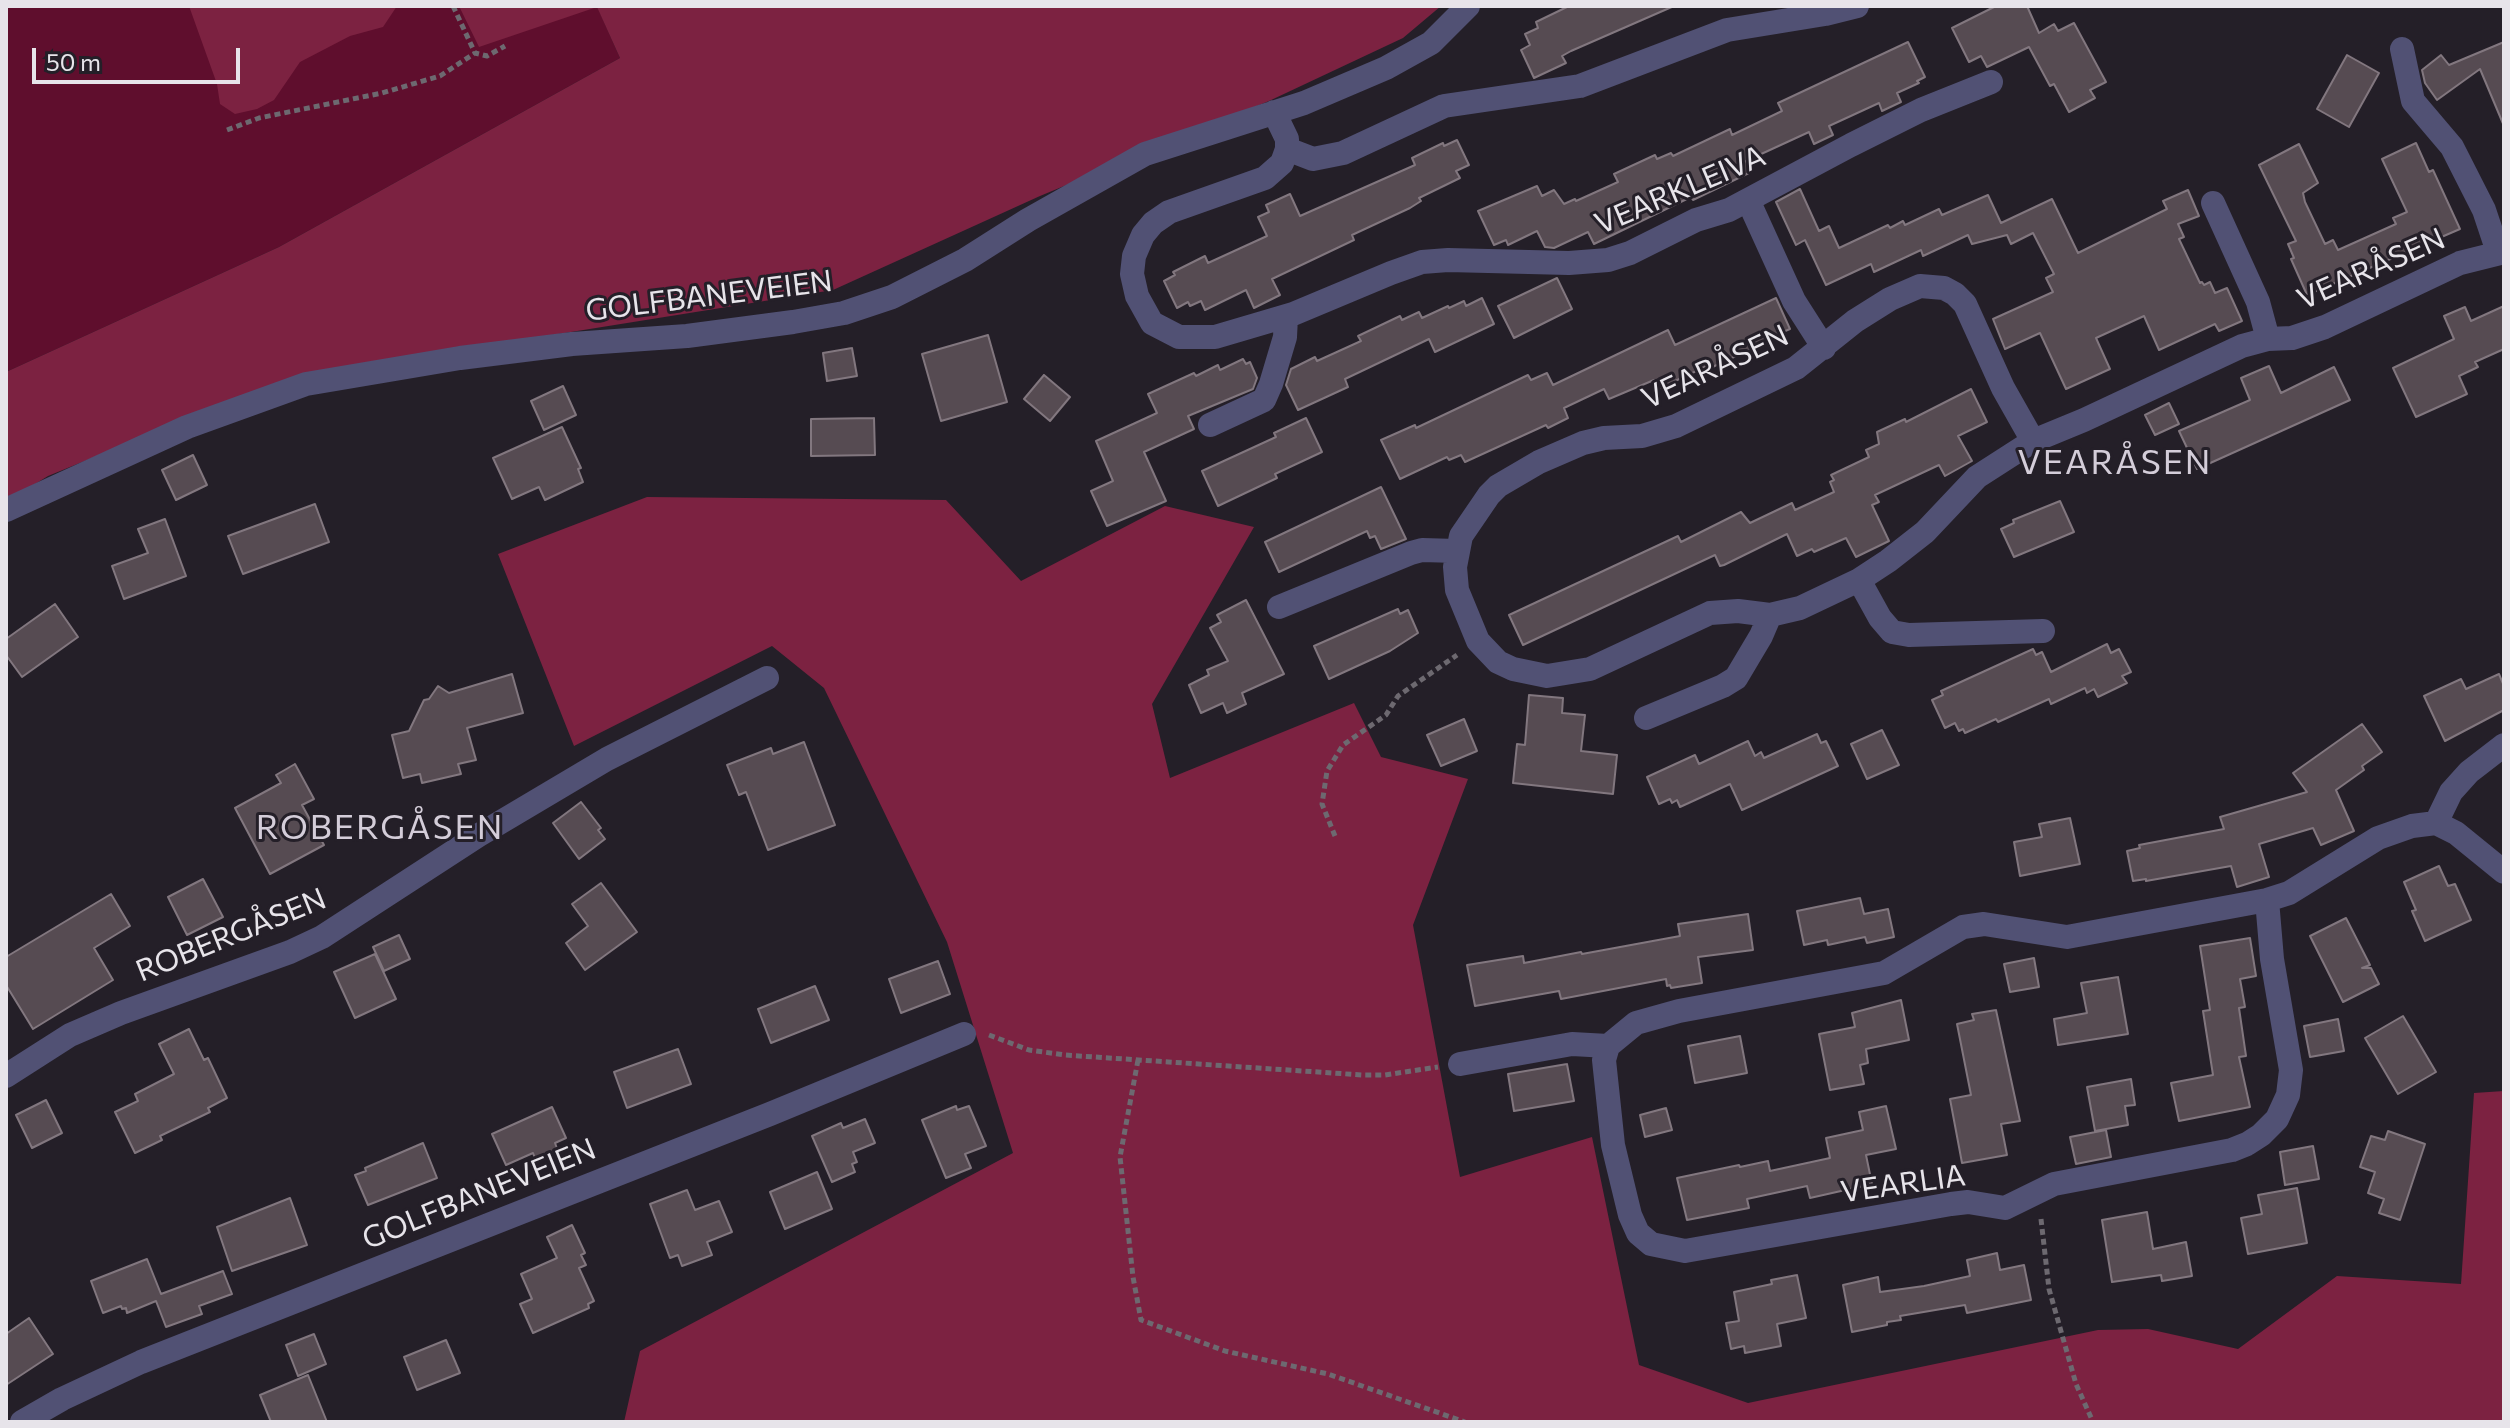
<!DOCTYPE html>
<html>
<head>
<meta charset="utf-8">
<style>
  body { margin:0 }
  #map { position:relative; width:2510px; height:1428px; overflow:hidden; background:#241f28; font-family:Commissioner,sans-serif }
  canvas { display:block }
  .frame { position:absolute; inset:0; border:8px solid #e7e4ea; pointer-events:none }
  .scale { position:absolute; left:32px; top:48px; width:208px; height:36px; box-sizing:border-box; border:4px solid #e7e4ea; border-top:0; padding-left:10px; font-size:24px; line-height:28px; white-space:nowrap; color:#e7e4ea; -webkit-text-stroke:6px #241f28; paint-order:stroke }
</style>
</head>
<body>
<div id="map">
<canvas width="2510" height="1428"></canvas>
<div class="frame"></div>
<div class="scale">50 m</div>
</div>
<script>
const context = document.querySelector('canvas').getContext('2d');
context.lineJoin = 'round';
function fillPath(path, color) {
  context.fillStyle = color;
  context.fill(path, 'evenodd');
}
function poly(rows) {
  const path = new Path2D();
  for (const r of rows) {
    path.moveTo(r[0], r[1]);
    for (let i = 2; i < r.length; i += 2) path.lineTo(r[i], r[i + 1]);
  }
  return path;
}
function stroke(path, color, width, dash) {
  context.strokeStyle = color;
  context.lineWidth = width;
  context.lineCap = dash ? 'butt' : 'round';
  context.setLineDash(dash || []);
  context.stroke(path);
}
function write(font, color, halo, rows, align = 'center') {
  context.font = font + ' Commissioner,sans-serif';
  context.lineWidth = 6;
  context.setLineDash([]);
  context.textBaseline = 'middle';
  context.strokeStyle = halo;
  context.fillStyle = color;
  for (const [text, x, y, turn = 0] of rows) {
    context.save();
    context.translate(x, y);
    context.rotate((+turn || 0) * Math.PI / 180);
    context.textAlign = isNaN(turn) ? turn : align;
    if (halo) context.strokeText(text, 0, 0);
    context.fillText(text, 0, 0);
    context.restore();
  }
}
fillPath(poly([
  [6,6,597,6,620,58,279,247,6,372]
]), '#5f0e2d');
fillPath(poly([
  [189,6,397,6,383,27,350,36,300,62,274,100,257,109,235,114,220,104,217,84],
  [459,6,1441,6,1403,38,1269,101,1040,196,833,290,365,365,256,391,48,476,6,502,6,372,279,247,620,58,597,7,479,47],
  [647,497,946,500,1021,581,1165,506,1254,527,1152,704,1170,778,1354,703,1381,757,1468,779,1413,925,1460,1177,1592,1137,1639,1365,1748,1403,2098,1330,2148,1329,2238,1349,2337,1276,2461,1284,2474,1093,2504,1091,2504,1422,624,1422,640,1351,1013,1153,947,942,824,688,772,646,574,746,498,554]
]), '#7c2241');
const building = poly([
  [1569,6,1674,6,1571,51,1562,56,1566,63,1534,78,1521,50,1530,45,1525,34,1538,28,1536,22,1569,6],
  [1996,6,2027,6,2039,33,2054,24,2058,31,2074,23,2106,82,2090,90,2095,98,2069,112,2054,84,2050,86,2029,47,1987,67,1981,56,1969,62,1952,28,1996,6],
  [1908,42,1925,77,1917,81,1919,83,1897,93,1901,102,1882,111,1879,103,1829,126,1833,135,1814,144,1809,132,1746,161,1751,172,1693,200,1691,197,1594,244,1588,232,1554,248,1545,247,1537,231,1508,245,1506,240,1494,245,1478,211,1537,186,1542,196,1554,190,1564,204,1575,199,1576,201,1618,182,1614,174,1655,155,1657,159,1671,153,1673,156,1730,129,1732,135,1782,111,1778,103,1908,42],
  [2504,42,2504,126,2480,69,2437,100,2425,83,2422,70,2441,55,2449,65,2504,42],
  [2347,55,2379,73,2349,127,2317,109,2347,55],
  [1457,140,1469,165,1456,171,1460,178,1419,198,1421,201,1410,208,1352,235,1354,240,1272,279,1280,295,1254,308,1246,290,1205,310,1201,301,1190,306,1188,302,1177,308,1164,281,1175,275,1173,272,1205,256,1208,263,1267,236,1258,217,1269,212,1266,205,1290,194,1300,216,1415,165,1412,158,1443,143,1444,146,1457,140],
  [2416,143,2429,172,2433,170,2460,229,2307,295,2291,259,2294,258,2288,244,2296,241,2259,165,2299,144,2318,183,2303,193,2305,202,2325,244,2333,240,2338,250,2396,224,2393,218,2407,212,2382,159,2416,143],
  [1800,189,1819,231,1829,226,1839,248,1888,225,1890,228,1903,221,1905,225,1939,209,1942,215,1988,195,2001,223,2052,199,2078,253,2167,209,2163,201,2188,190,2199,216,2178,224,2184,237,2179,239,2200,283,2202,282,2204,285,2210,282,2215,293,2227,288,2242,321,2219,331,2215,324,2159,350,2144,316,2096,338,2110,369,2066,389,2040,333,2005,349,1993,319,2053,292,2046,278,2054,274,2033,233,2011,244,2007,235,1972,244,1968,235,1923,256,1921,250,1874,272,1871,264,1826,285,1805,240,1796,245,1776,202,1800,189],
  [1557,278,1572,309,1514,338,1498,306,1557,278],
  [1482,298,1494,324,1435,352,1429,339,1345,379,1348,387,1298,410,1286,385,1291,369,1315,357,1317,361,1361,341,1358,336,1400,316,1402,320,1419,312,1422,318,1448,306,1449,308,1464,301,1466,306,1482,298],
  [1776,298,1790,329,1778,334,1779,336,1706,370,1705,367,1658,389,1654,380,1609,399,1604,389,1564,408,1568,418,1548,428,1546,425,1465,462,1461,455,1449,460,1447,457,1400,479,1381,440,1415,425,1416,428,1528,375,1531,380,1547,373,1553,385,1668,330,1675,345,1776,298],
  [2504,306,2504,349,2475,362,2478,367,2459,376,2467,394,2416,417,2393,368,2454,339,2444,316,2465,307,2471,321,2504,306],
  [988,335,1007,402,941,421,922,354,988,335],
  [852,348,857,376,827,381,823,353,852,348],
  [1243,359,1246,364,1250,362,1257,378,1253,389,1188,416,1194,429,1144,452,1166,501,1107,526,1091,491,1113,481,1096,441,1157,413,1148,394,1194,373,1196,376,1218,365,1220,370,1243,359],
  [2269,366,2281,393,2334,367,2350,400,2197,469,2179,431,2250,400,2241,378,2269,366],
  [1044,375,1070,397,1050,421,1024,399,1044,375],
  [563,386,576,415,544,430,531,401,563,386],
  [1971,389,1987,422,1958,436,1972,461,1945,476,1939,465,1875,495,1879,502,1872,505,1889,541,1856,557,1846,538,1814,552,1812,549,1797,556,1787,534,1724,565,1720,566,1715,555,1523,645,1509,615,1678,536,1681,542,1741,512,1750,523,1792,503,1795,510,1834,492,1830,482,1834,480,1831,475,1869,457,1866,450,1879,444,1877,432,1905,419,1906,422,1971,389],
  [2169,403,2179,424,2155,435,2145,415,2169,403],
  [874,418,875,455,811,456,811,419,874,418],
  [1306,418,1322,452,1275,474,1277,478,1218,506,1202,471,1276,437,1274,433,1306,418],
  [562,427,581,468,578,469,583,482,545,500,539,487,512,499,493,458,562,427],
  [193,455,207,485,176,500,162,470,193,455],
  [1381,487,1406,539,1381,549,1375,536,1370,538,1367,531,1279,572,1265,542,1381,487],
  [2060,501,2074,532,2014,557,2001,529,2014,523,2013,520,2060,501],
  [315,504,329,542,243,574,228,536,315,504],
  [165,519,186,576,124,599,112,566,148,553,138,529,165,519],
  [1246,600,1284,674,1242,693,1246,704,1227,713,1223,703,1201,713,1189,685,1209,675,1207,670,1228,661,1210,628,1221,622,1217,615,1246,600],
  [55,604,78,637,22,677,6,655,6,639,55,604],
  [1398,609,1400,614,1408,610,1418,633,1390,651,1329,679,1314,646,1398,609],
  [2107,644,2111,653,2119,649,2131,672,2122,676,2127,683,2098,697,2094,689,2087,693,2085,688,2051,704,2049,699,1998,722,1996,719,1965,733,1963,729,1959,731,1955,723,1945,728,1932,700,1943,695,1941,691,2033,649,2036,655,2042,652,2051,672,2107,644],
  [512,674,523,713,467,728,476,760,458,764,461,774,422,783,420,774,403,778,392,735,409,731,424,700,429,699,438,686,449,693,512,674],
  [2499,674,2504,686,2504,710,2445,741,2424,696,2461,679,2466,689,2499,674],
  [1529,695,1563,698,1562,713,1585,715,1581,751,1617,755,1613,794,1513,783,1517,744,1525,745,1529,695],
  [1464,719,1477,751,1441,766,1427,735,1464,719],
  [2362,724,2382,752,2362,766,2364,770,2336,790,2354,831,2321,845,2313,828,2259,844,2269,877,2237,887,2231,866,2146,881,2146,879,2133,881,2127,851,2140,848,2139,845,2224,829,2220,817,2307,792,2293,773,2362,724],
  [1882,730,1899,765,1867,779,1851,744,1882,730],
  [1817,734,1821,743,1826,741,1838,766,1742,810,1730,784,1680,807,1677,800,1672,803,1670,799,1659,804,1647,777,1695,755,1699,764,1748,741,1755,756,1761,752,1764,758,1817,734],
  [804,742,835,825,768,850,746,792,739,795,727,765,771,748,773,754,804,742],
  [295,764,314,799,302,805,324,845,270,874,235,808,281,783,276,775,295,764],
  [581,802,601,828,598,830,605,839,579,859,553,823,581,802],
  [2070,818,2080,864,2020,876,2014,842,2042,837,2039,824,2070,818],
  [2439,866,2448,886,2455,884,2471,920,2425,941,2412,911,2416,910,2404,882,2439,866],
  [203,879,223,917,187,935,168,897,203,879],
  [601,883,637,932,585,970,566,943,588,926,572,904,601,883],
  [111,894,130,926,94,948,113,980,33,1029,6,985,6,957,111,894],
  [1860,898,1864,914,1888,909,1894,937,1867,943,1865,937,1828,945,1827,940,1804,945,1797,911,1860,898],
  [1748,914,1753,950,1698,957,1702,983,1671,988,1670,985,1667,986,1666,979,1561,999,1559,991,1475,1006,1467,965,1523,956,1524,963,1581,952,1582,954,1680,936,1678,924,1748,914],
  [2346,918,2370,965,2362,968,2371,968,2379,984,2343,1002,2310,936,2346,918],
  [399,935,410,959,384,971,373,947,399,935],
  [2250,938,2256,976,2240,979,2245,1007,2239,1008,2246,1056,2239,1057,2250,1107,2179,1121,2171,1083,2213,1075,2203,1011,2210,1010,2200,946,2250,938],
  [375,954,396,999,355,1018,334,972,375,954],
  [2034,958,2039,987,2010,992,2004,964,2034,958],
  [938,961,950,994,901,1013,889,979,938,961],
  [2118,977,2128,1034,2058,1045,2054,1019,2087,1013,2081,983,2118,977],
  [815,986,829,1020,771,1043,758,1009,815,986],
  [1901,1000,1909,1040,1866,1049,1868,1063,1860,1065,1864,1084,1830,1090,1819,1034,1855,1027,1852,1013,1901,1000],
  [1996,1010,2020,1121,2001,1124,2007,1155,1962,1163,1950,1099,1971,1095,1957,1024,1974,1020,1972,1014,1996,1010],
  [2403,1016,2436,1072,2398,1094,2365,1038,2403,1016],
  [2338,1019,2344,1051,2310,1057,2304,1026,2338,1019],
  [189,1029,204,1060,208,1058,227,1098,208,1108,210,1112,160,1136,162,1140,135,1153,115,1112,138,1101,135,1094,174,1074,159,1044,189,1029],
  [1740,1036,1747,1073,1695,1083,1688,1046,1740,1036],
  [678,1049,691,1084,627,1108,614,1072,678,1049],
  [1567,1064,1574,1101,1514,1111,1508,1074,1567,1064],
  [2131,1079,2135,1105,2125,1106,2128,1125,2095,1131,2087,1087,2131,1079],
  [46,1100,62,1133,32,1148,16,1115,46,1100],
  [956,1106,957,1110,969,1106,986,1146,965,1154,971,1168,946,1178,922,1120,956,1106],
  [1886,1106,1896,1149,1866,1155,1872,1184,1810,1198,1807,1186,1747,1199,1749,1208,1687,1220,1677,1178,1739,1165,1740,1167,1768,1161,1770,1171,1830,1158,1826,1138,1863,1130,1859,1112,1886,1106],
  [552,1107,566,1138,555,1143,558,1151,536,1161,533,1153,506,1165,492,1134,552,1107],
  [1666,1108,1672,1130,1645,1137,1640,1115,1666,1108],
  [865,1119,875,1143,853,1152,857,1162,852,1164,855,1172,832,1182,812,1136,841,1123,843,1128,865,1119],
  [2106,1130,2111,1157,2076,1164,2070,1137,2106,1130],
  [2388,1131,2425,1144,2400,1220,2379,1213,2384,1199,2368,1193,2375,1172,2360,1167,2371,1136,2385,1140,2388,1131],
  [423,1143,437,1178,368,1205,355,1175,366,1171,365,1168,423,1143],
  [2313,1146,2319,1179,2285,1185,2280,1152,2313,1146],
  [817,1172,832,1209,785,1229,770,1192,817,1172],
  [2297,1188,2307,1243,2248,1254,2241,1218,2262,1214,2258,1195,2297,1188],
  [687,1190,695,1210,719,1201,732,1232,707,1242,712,1255,682,1266,678,1255,670,1258,650,1204,687,1190],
  [290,1198,307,1245,232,1271,217,1227,290,1198],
  [2147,1212,2153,1249,2186,1242,2192,1276,2162,1281,2161,1275,2112,1282,2102,1220,2147,1212],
  [572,1225,585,1253,581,1255,586,1265,579,1268,594,1301,588,1304,589,1308,533,1333,520,1304,532,1299,521,1274,557,1258,547,1237,572,1225],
  [1997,1253,2000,1270,2024,1265,2031,1300,1967,1313,1965,1305,1900,1316,1901,1320,1887,1322,1887,1325,1852,1332,1843,1285,1878,1277,1880,1292,1924,1286,1970,1276,1967,1260,1997,1253],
  [147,1259,161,1294,223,1271,232,1294,199,1306,202,1314,166,1327,156,1301,127,1313,126,1308,122,1309,121,1306,103,1313,91,1281,147,1259],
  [1797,1275,1806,1318,1777,1324,1781,1346,1745,1353,1744,1346,1731,1349,1726,1323,1739,1321,1734,1292,1772,1284,1771,1280,1797,1275],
  [29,1318,53,1354,6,1385,6,1334,29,1318],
  [314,1334,326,1364,298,1376,286,1345,314,1334],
  [446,1340,460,1373,417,1390,404,1357,446,1340],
  [308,1375,327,1422,271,1422,260,1395,308,1375]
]);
fillPath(building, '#564b52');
stroke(building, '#82777f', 2);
stroke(poly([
  [453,6,475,53,487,56,505,46],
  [227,130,259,118,382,93,440,76,475,53],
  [1335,836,1322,804,1327,771,1343,745,1386,715,1398,696,1457,655],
  [989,1035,1029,1050,1065,1055,1362,1075,1385,1075,1438,1067],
  [1138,1060,1120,1157,1133,1277,1141,1320,1225,1351,1328,1374,1465,1422],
  [2041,1219,2049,1289,2076,1384,2093,1422]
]), '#6d6970', 5, [6, 4]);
stroke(poly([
  [2402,49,2413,101,2452,147,2484,210,2498,252],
  [1274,112,1287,139,1287,149,1313,159,1343,153,1444,106,1580,86,1727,30,1825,14,1857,6],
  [1287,149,1282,163,1265,178,1169,212,1153,223,1143,235,1134,256,1132,274,1137,296,1152,323,1179,337,1215,337,1293,314,1391,273,1422,262,1448,260,1569,263,1608,260,1630,253,1696,220,1729,210,1851,145,1921,110,1991,82],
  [1748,200,1794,301,1824,348],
  [2213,203,2258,302,2268,339],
  [1210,425,1264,400,1271,384,1285,337,1286,317],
  [2033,441,2003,388,1965,304,1955,294,1944,288,1920,286,1890,299,1855,321,1796,368,1676,426,1642,436,1604,438,1583,443,1539,462,1498,486,1489,495,1461,536,1455,567,1457,590,1478,641,1498,662,1513,669,1547,676,1590,669,1710,613,1738,611,1770,615,1800,608,1859,580,1888,561,1925,532,1977,477,2033,441,2084,420,2242,346,2268,339,2292,338,2325,327,2460,263,2504,252],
  [6,510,187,427,306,384,460,358,572,344,687,336,793,322,844,313,892,297,965,260,1028,220,1145,154,1304,103,1386,68,1431,43,1468,6],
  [1859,580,1880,618,1892,632,1909,635,2043,631],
  [1279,607,1411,553,1422,550,1457,551],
  [1646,718,1723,686,1736,678,1761,636,1770,615],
  [2436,823,2451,792,2469,772,2504,745],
  [2267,900,2272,959,2291,1070,2288,1095,2277,1119,2261,1135,2247,1144,2232,1150,2054,1184,2005,1208,1968,1202,1951,1204,1685,1251,1651,1244,1638,1233,1630,1215,1613,1145,1604,1060,1608,1046,1636,1023,1679,1011,1884,973,1963,927,1984,924,2067,937,2267,900,2289,893,2378,838,2412,826,2436,823,2456,833,2504,872],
  [1460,1064,1572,1044,1608,1046],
  [6,1076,70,1035,121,1013,290,952,322,937,479,835,607,759,767,678],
  [22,1422,62,1399,141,1362,770,1114,964,1034]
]), '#515174', 24);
write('30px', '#e7e4ea', '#241f28', [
  ["VEARKLEIVA",1680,190,-23],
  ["VEARÅSEN",2371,269,-24],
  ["GOLFBANEVEIEN",709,296,-7],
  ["VEARÅSEN",1715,367,-25],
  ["ROBERGÅSEN",231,935,-22],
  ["VEARLIA",1903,1184,-8],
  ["GOLFBANEVEIEN",479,1194,-22]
]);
context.letterSpacing = '2px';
write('34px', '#d4cdd9', '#241f28', [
  ["VEARÅSEN",2115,463],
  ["ROBERGÅSEN",380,828]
]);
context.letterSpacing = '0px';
</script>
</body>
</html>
